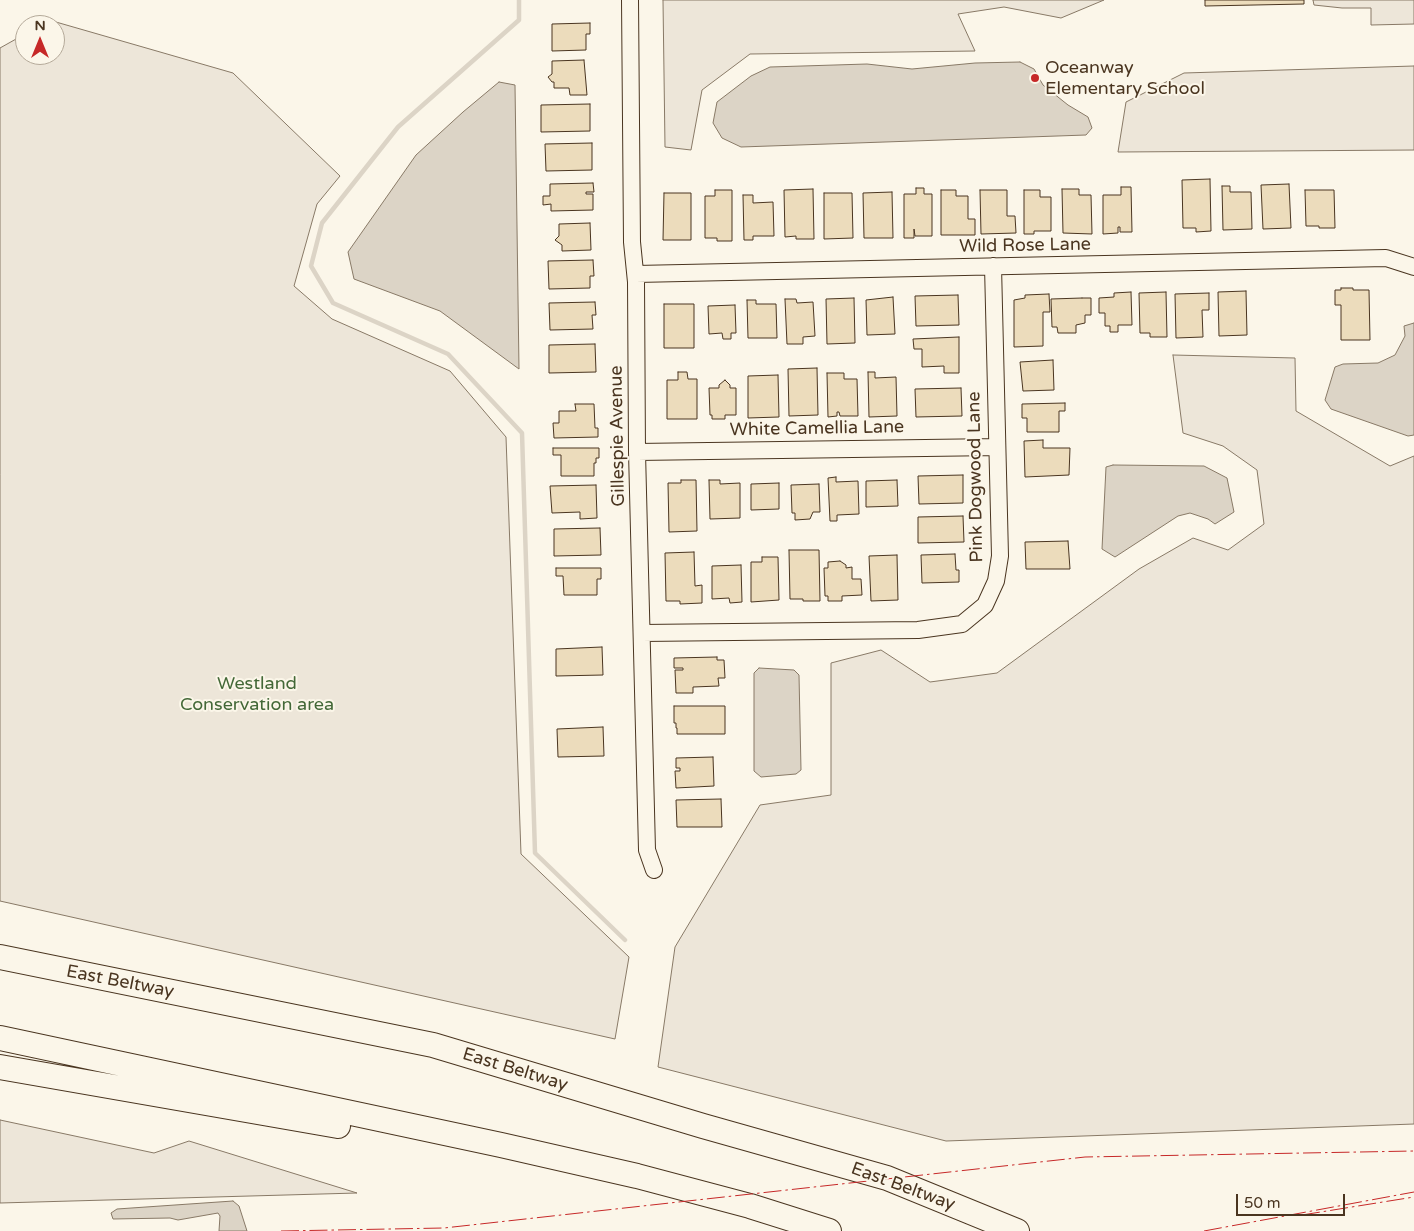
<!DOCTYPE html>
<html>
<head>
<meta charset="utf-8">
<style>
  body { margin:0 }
  #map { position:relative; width:1414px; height:1231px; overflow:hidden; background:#fbf6e9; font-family:"Varela Round",sans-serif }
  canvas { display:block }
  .north { position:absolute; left:15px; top:15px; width:50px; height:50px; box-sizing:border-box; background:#fbf6e9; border:1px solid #b4a999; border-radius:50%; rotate:0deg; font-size:14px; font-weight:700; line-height:20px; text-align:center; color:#4a3520 }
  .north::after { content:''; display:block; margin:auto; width:18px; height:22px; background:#c62828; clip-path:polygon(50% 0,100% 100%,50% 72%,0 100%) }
  .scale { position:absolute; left:1236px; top:1194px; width:109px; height:22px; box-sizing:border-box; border:2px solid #4a3520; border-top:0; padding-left:6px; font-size:15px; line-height:18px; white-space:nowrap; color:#4a3520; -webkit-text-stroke:4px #fbf6e9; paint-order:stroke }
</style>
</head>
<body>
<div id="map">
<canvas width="1414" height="1231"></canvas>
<div class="north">N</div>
<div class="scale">50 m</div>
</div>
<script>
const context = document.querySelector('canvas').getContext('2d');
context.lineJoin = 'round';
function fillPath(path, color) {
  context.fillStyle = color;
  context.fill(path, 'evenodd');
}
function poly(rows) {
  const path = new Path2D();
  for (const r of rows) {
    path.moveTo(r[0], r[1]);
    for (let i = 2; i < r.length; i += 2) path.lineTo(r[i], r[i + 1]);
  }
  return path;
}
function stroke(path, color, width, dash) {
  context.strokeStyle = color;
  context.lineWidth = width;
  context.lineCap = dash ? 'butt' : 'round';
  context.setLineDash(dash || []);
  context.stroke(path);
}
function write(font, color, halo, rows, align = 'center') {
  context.font = font + ' "Varela Round",sans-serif';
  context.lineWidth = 4;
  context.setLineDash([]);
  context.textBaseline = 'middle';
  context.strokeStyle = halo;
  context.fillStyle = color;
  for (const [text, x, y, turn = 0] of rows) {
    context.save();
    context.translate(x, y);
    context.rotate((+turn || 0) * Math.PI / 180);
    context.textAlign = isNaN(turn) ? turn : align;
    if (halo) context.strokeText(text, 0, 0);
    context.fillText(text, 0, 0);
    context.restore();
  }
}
const green = poly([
  [663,0,1104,0,1061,18,1004,7,958,14,975,51,750,54,702,90,691,150,665,147,663,0],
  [1313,0,1414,0,1414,24,1371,25,1371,8,1342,8,1314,5,1313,0],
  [49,20,233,73,340,176,317,204,294,286,332,319,450,371,506,437,521,854,629,957,615,1039,0,901,0,48,25,34,25,55,55,55,55,25,40,25,49,20],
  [1414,66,1414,150,1118,152,1126,102,1184,73,1414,66],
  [1173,355,1295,358,1296,411,1390,466,1414,456,1414,1124,946,1141,658,1067,675,947,760,805,831,795,831,663,881,650,930,682,997,673,1139,569,1193,538,1228,550,1264,524,1257,470,1223,446,1183,433,1173,355],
  [0,1120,154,1153,189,1141,357,1193,0,1203,0,1120]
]);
fillPath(green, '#ede6d9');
stroke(green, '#887966', 1);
const water = poly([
  [1020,62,1034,69,1043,85,1068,105,1088,117,1092,128,1086,135,741,147,722,138,713,123,717,102,751,76,770,67,867,64,912,69,975,63,1020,62],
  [499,82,515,85,519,369,440,311,354,279,348,252,416,155,463,112,499,82],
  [1414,323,1414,435,1408,436,1331,409,1325,400,1335,367,1343,364,1378,363,1395,355,1405,336,1404,326,1414,323],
  [1113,465,1204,466,1227,478,1234,512,1215,524,1208,519,1190,513,1178,516,1115,557,1102,549,1106,467,1113,465],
  [759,668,794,670,799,675,801,770,796,774,761,777,754,771,754,673,759,668],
  [233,1201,239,1206,247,1231,219,1231,220,1216,218,1213,178,1220,170,1218,113,1219,111,1213,117,1209,233,1201]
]);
fillPath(water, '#dcd4c6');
stroke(water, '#887966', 1);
stroke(poly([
  [519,0,519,20,398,127,322,223,311,266,333,303,448,354,522,433,535,853,625,940]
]), '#dcd4c6', 4.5);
const building = poly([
  [1205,0,1304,0,1304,4,1205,6,1205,0],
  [590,23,590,34,586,34,586,50,552,51,552,24,590,23],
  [584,60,587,95,570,95,569,88,554,88,554,82,552,82,548,77,552,74,552,61,584,60],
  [590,104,590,131,541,132,541,105,590,104],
  [592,143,592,170,546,171,545,144,592,143],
  [1210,179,1211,231,1196,232,1196,228,1183,228,1182,180,1210,179],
  [593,183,594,192,586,192,586,194,593,194,593,210,551,211,551,204,543,205,543,196,550,196,550,184,593,183],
  [1289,184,1291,228,1263,229,1261,185,1289,184],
  [1222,186,1230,186,1230,192,1251,192,1252,229,1223,230,1222,186],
  [1121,187,1131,187,1132,232,1120,232,1120,227,1118,227,1118,233,1103,234,1103,195,1121,195,1121,187],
  [916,188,924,188,924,194,932,194,932,236,915,236,914,229,914,238,904,238,904,194,916,194,916,188],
  [813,189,814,239,796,239,796,236,785,237,784,190,813,189],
  [1062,189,1079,189,1079,195,1091,195,1092,234,1063,233,1062,189],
  [715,190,732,190,732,241,717,241,717,238,705,238,705,196,715,196,715,190],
  [941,190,956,190,956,196,968,196,968,219,975,219,975,235,941,235,941,190],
  [980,190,1007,190,1007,216,1015,216,1016,233,981,234,980,190],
  [1024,190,1040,190,1040,197,1051,197,1051,231,1034,231,1034,234,1024,234,1024,190],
  [1305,190,1334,190,1335,228,1319,228,1319,226,1306,226,1305,190],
  [892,192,893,238,864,238,863,193,892,192],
  [664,193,691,193,691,240,663,240,664,193],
  [824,193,852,193,853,238,824,239,824,193],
  [743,195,753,195,753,203,773,202,774,236,753,236,753,240,744,240,743,195],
  [590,223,591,250,562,251,562,245,555,240,559,236,559,224,590,223],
  [593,260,594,276,590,276,590,288,549,289,548,261,593,260],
  [1341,288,1353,288,1353,290,1369,290,1370,340,1341,340,1341,305,1335,305,1335,290,1341,290,1341,288],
  [1246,291,1247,335,1219,336,1218,292,1246,291],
  [1131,292,1132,325,1118,325,1118,332,1110,332,1110,326,1105,326,1105,313,1099,313,1099,298,1114,297,1114,293,1131,292],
  [1166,292,1167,337,1150,337,1150,333,1140,333,1139,293,1166,292],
  [1209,293,1209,310,1202,310,1203,337,1176,338,1175,294,1209,293],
  [1049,294,1050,312,1043,312,1043,346,1014,347,1014,300,1025,298,1025,295,1049,294],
  [958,295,959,325,916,326,915,296,958,295],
  [893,297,895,334,867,335,866,300,893,297],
  [854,298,855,343,827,344,826,299,854,298],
  [1082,298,1091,298,1091,315,1085,315,1085,323,1076,325,1076,333,1058,333,1057,327,1052,327,1051,299,1082,298],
  [785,299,796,299,797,303,813,302,815,336,803,337,803,344,787,344,785,299],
  [747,300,756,300,756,304,776,304,777,338,748,338,747,300],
  [595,302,596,315,592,315,593,329,550,330,549,303,595,302],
  [664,304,694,304,694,348,664,348,664,304],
  [735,305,736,333,731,333,731,339,723,339,722,333,709,334,708,306,735,305],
  [959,337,959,373,944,373,944,366,922,367,922,349,914,349,913,339,959,337],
  [595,344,596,372,549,373,549,345,595,344],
  [1053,360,1054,390,1023,391,1020,362,1053,360],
  [817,368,818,415,789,416,788,369,817,368],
  [678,372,687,372,688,379,697,379,697,419,667,419,667,380,678,380,678,372],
  [868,372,875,372,875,378,896,377,897,416,869,417,868,372],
  [827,373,844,373,844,379,857,379,858,416,840,416,839,412,837,412,837,416,828,417,827,373],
  [778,375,779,417,748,418,748,376,778,375],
  [725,380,730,385,730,388,736,388,736,415,725,415,725,419,712,419,712,415,710,415,709,388,719,388,719,385,725,380],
  [961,388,962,416,916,417,915,389,961,388],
  [1065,403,1065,411,1059,411,1059,432,1027,432,1027,418,1022,418,1022,404,1065,403],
  [575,404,594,404,595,428,598,428,598,437,554,438,553,423,559,423,559,411,576,411,575,404],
  [1043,440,1043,448,1070,448,1069,475,1025,477,1024,441,1043,440],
  [553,448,599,448,599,458,596,458,596,463,594,463,594,476,561,476,561,455,553,455,553,448],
  [963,475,963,503,919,504,918,476,963,475],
  [836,477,836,482,858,481,859,514,837,515,837,521,830,521,828,478,836,477],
  [681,480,696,480,697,531,669,532,668,483,681,483,681,480],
  [709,480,720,480,720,484,740,483,740,518,710,519,709,480],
  [897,480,898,506,866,507,866,481,897,480],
  [779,483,779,509,751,510,751,484,779,483],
  [819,484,820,512,813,512,810,519,795,520,795,513,792,513,791,485,819,484],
  [596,485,597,518,580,519,580,512,552,513,550,486,596,485],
  [963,516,964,542,918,543,918,517,963,516],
  [600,528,601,555,554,556,554,529,600,528],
  [1068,541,1070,569,1026,569,1025,542,1068,541],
  [789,550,819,550,820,601,803,601,803,599,790,599,789,550],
  [694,552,695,586,702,585,702,603,680,604,680,601,666,601,665,553,694,552],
  [955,554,956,570,959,570,959,582,922,583,921,555,955,554],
  [897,555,898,600,871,601,869,556,897,555],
  [762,557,778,557,779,600,751,602,751,562,762,562,762,557],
  [840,561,846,565,846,568,852,567,852,579,861,579,862,595,842,596,842,601,828,601,828,596,825,596,824,568,828,568,828,562,840,561],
  [741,565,742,602,730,603,729,598,712,599,712,566,741,565],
  [556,568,601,568,601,579,597,579,597,595,564,595,563,576,556,576,556,568],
  [602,647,603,675,556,676,556,649,602,647],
  [717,657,717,660,724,660,725,678,718,678,719,686,693,687,693,693,676,693,675,670,683,670,683,668,674,668,674,658,717,657],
  [674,706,725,706,725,734,677,734,677,728,676,728,676,723,674,723,674,706],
  [603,727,604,756,558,757,557,729,603,727],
  [713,757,714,786,676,788,675,771,680,771,680,768,676,768,676,758,713,757],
  [721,799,722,827,677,827,676,800,721,799]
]);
fillPath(building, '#ecdcbc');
stroke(building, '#4a3520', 1);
const minor = poly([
  [630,0,632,242,636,282,637,452,647,850,654,870],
  [636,274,1386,258,1414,267],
  [637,452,997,447],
  [642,633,918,630,962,624,985,605,996,581,1000,556,993,266]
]);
const highway = poly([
  [0,957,433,1045,703,1126,887,1178,1017,1231],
  [0,1038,501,1145,637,1176,750,1206,829,1231],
  [0,1067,338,1126]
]);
stroke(minor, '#4a3520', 18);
stroke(highway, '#4a3520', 26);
stroke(minor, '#fbf6e9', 16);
stroke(highway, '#fbf6e9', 24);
stroke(poly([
  [1302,1215,1414,1197],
  [281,1231,444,1228,1085,1157,1414,1151],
  [1204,1231,1414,1192]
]), '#c62828', 1, [18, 4, 2.5, 4]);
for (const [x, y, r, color] of [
  [1035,78,5,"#c62828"]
]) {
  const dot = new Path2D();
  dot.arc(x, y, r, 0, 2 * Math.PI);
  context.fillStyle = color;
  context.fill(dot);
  stroke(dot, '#fbf6e9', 2);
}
write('18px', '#4a3520', '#fbf6e9', [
  ["Oceanway",1045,68],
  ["Elementary School",1045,89]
], 'left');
write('18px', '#4a3520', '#fbf6e9', [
  ["Wild Rose Lane",1025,246,-1],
  ["White Camellia Lane",817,429,-1],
  ["Gillespie Avenue",618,436,-91],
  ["Pink Dogwood Lane",976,477,-91],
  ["East Beltway",120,982,11],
  ["East Beltway",515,1070,17],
  ["East Beltway",903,1187,20]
]);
write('18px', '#436837', '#fbf6e9', [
  ["Westland",257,684],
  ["Conservation area",257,705]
]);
</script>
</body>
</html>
